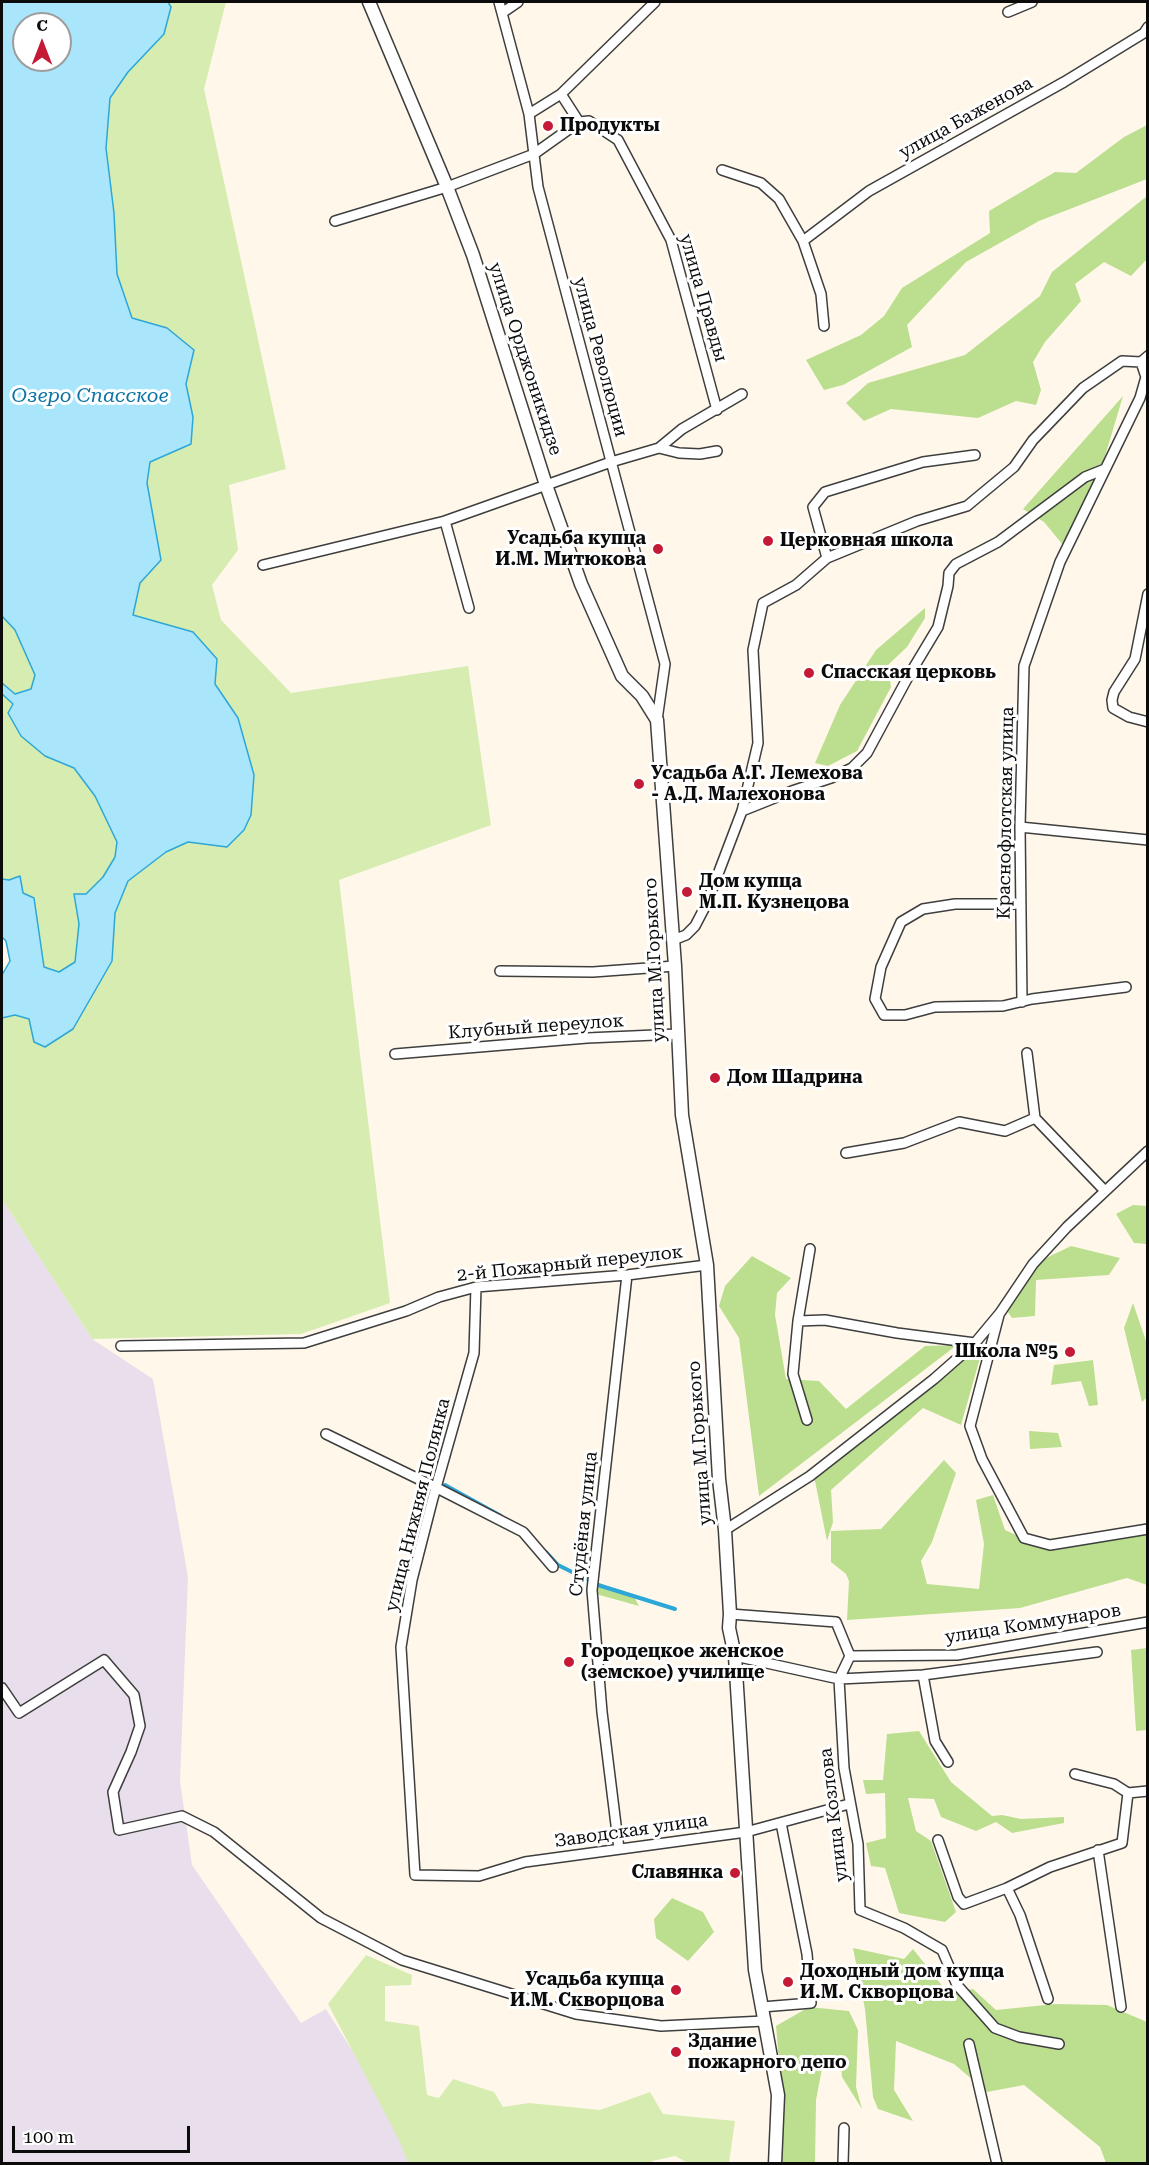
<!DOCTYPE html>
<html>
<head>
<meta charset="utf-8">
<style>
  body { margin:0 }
  #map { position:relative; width:1149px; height:2165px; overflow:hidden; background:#fff8ea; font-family:"Roboto Serif",serif }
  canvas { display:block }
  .frame { position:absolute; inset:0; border:3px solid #0b0b0b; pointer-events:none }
  .north { position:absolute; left:12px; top:12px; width:60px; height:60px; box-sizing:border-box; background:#fff; border:2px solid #9d9d9d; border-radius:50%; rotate:0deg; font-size:16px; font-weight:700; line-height:24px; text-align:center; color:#0b0b0b }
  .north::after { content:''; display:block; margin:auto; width:21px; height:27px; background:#c51a36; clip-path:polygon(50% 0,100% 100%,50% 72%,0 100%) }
  .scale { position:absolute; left:12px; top:2126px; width:178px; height:27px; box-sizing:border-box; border:3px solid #0b0b0b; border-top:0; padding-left:8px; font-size:18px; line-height:21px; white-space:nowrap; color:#0b0b0b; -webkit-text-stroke:4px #fff; paint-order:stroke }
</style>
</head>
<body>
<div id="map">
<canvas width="1149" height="2165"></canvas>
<div class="frame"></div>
<div class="north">С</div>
<div class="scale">100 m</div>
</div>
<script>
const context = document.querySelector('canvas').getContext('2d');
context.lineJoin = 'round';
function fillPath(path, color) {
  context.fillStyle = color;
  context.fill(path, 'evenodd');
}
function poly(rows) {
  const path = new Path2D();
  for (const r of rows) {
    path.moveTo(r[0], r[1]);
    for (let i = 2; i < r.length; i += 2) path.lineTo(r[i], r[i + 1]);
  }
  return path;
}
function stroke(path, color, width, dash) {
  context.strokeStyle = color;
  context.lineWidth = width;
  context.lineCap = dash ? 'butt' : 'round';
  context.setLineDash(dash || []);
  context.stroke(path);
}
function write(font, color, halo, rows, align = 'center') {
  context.font = font + ' "Roboto Serif",serif';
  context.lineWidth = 6;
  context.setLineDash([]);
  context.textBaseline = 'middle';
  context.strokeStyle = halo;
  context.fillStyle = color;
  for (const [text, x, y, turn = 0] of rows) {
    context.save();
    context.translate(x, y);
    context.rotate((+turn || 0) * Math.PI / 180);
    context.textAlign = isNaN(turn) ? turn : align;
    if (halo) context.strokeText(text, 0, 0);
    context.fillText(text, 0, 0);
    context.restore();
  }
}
fillPath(poly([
  [2,1199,92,1339,153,1379,188,1577,180,1781,192,1865,301,2023,326,2009,423,2163,2,2163]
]), '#e9deeb');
fillPath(poly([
  [168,2,226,2,204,89,286,469,229,485,238,550,212,585,221,620,291,693,468,666,491,825,339,880,390,1303,301,1334,92,1339,2,1199,2,1018,15,1015,29,1019,34,1042,94,991,112,961,115,913,128,881,166,852,188,842,227,847,251,815,254,775,238,718,215,684,166,624,133,615,140,583,161,560,147,483,150,462,193,417,186,384,194,350,167,328,132,318,117,274,114,213,106,148,110,98,171,7],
  [2,616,15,630,36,675,31,689,15,694,2,683],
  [2,694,13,704,8,713,13,720,45,756,74,768,95,796,117,842,115,857,103,877,86,894,74,895,79,924,75,962,59,972,44,967,34,898,23,893,9,881,2,879],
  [366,1955,412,1975,411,1985,385,1986,385,2021,419,2026,427,2095,439,2098,453,2079,494,2092,503,2107,529,2103,600,2110,650,2092,663,2114,735,2121,729,2163,688,2163,675,2156,652,2161,652,2164,408,2163,400,2142,328,2004]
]), '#d6ecb1');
fillPath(poly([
  [1147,125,1147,179,1039,221,966,262,907,325,912,347,843,385,824,390,806,360,861,335,884,316,902,288,990,233,989,211,1055,172,1076,173,1124,137],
  [1147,196,1147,259,1131,276,1104,262,1075,284,1081,301,1045,342,1033,362,1041,390,1036,405,1016,401,978,418,891,409,864,421,846,403,868,383,965,355,1040,296,1052,272],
  [1123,396,1103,463,1082,473,1094,479,1063,545,1044,522,1023,509],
  [925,608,925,618,907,647,888,665,891,687,857,751,828,766,815,763,840,705,876,650],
  [1133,1205,1147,1206,1147,1244,1134,1243,1116,1214],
  [1071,1246,1120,1258,1109,1275,1036,1280,1035,1316,1012,1318,1007,1311,1040,1261],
  [752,1256,791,1278,777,1293,775,1315,786,1379,819,1381,846,1409,925,1346,957,1345,759,1496,739,1338,719,1306,725,1286],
  [1133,1303,1147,1344,1147,1397,1142,1402,1124,1328],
  [981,1346,982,1351,961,1425,923,1408,831,1490,833,1522,827,1541,814,1476],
  [1093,1360,1098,1405,1089,1406,1081,1381,1051,1385,1054,1365],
  [1029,1431,1058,1433,1062,1447,1030,1449],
  [944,1460,956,1473,932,1542,921,1561,927,1584,979,1589,984,1544,976,1500,993,1495,1005,1530,1048,1549,1147,1534,1147,1585,1127,1578,1020,1608,847,1620,849,1581,846,1574,831,1562,831,1531,881,1529],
  [596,1582,633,1595,639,1606,596,1594],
  [1147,1648,1147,1730,1136,1731,1131,1650],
  [919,1731,951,1782,992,1816,1002,1815,1021,1819,1064,1817,1064,1823,1012,1833,996,1822,976,1831,941,1817,934,1799,908,1798,916,1831,931,1841,956,1912,945,1922,899,1913,885,1868,871,1866,866,1843,886,1838,885,1793,866,1794,863,1780,883,1780,887,1734],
  [672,1898,703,1912,714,1932,688,1961,656,1938,654,1919],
  [853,1948,904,1959,913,1949,948,1993,973,1989,996,2010,1055,2004,1107,2005,1147,2022,1147,2163,1106,2163,1100,2147,1024,2085,987,2092,954,2064,896,2041,894,2090,913,2121,878,2109,873,2097,865,2009],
  [809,2007,849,2011,858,2030,856,2087,862,2109,842,2077,840,2056,824,2058,816,2100,815,2163,778,2163,782,2095,776,2026]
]), '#bcde8f');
const water = poly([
  [2,2,168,2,171,7,164,34,128,72,110,98,106,148,114,213,117,274,132,318,167,328,194,350,186,384,193,417,191,444,150,462,147,483,161,560,140,583,133,615,193,632,217,659,215,684,238,718,254,775,251,815,244,830,227,847,188,842,166,852,128,881,115,913,112,961,73,1029,45,1047,34,1042,29,1019,15,1015,2,1018,2,975,10,961,6,941,2,937,2,879,9,880,20,876,23,893,34,898,44,967,59,972,75,962,79,924,74,894,86,894,103,877,115,857,117,842,95,796,74,768,45,756,21,736,8,713,13,704,2,694,2,683,15,694,31,689,35,675,15,630,2,616,2,2],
  [24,24,60,24,60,60,24,60,24,24]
]);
fillPath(water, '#aae6fb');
stroke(water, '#2ca7d7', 1.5);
stroke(poly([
  [445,1485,501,1516],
  [546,1552,558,1565,598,1585,675,1609]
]), '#2ca7d7', 4);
const minor = poly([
  [499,2,529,114,538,187,665,664,657,720],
  [1008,12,1032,2],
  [502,13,518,2],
  [561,94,579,122,589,121,618,140,671,240,717,410],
  [529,114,561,94,655,2],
  [722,170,761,183,779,199,803,241],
  [335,221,447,187,534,154,579,122],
  [824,326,821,294,803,241,869,191,1064,82,1144,33,1148,27],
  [659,448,679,453,700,454,717,451],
  [445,521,469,608],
  [827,558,813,507,825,492,923,462,975,455],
  [263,565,445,521,611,462,659,448,682,429,742,394],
  [1148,594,1135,659,1114,692,1112,700,1113,708,1129,717,1148,722],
  [742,811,792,791,831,778,852,768,867,753,908,677,938,627,948,586,949,573,956,564,998,542,1085,477,1105,469],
  [1020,827,1148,840],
  [1021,904,955,904,923,909,901,922,881,967,875,999,884,1015,905,1015,935,1007,1003,1006,1032,999,1126,987],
  [673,940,686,935,695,926,707,903,742,811,758,743,753,650,763,603,796,585,827,558,917,521,967,506,1014,467,1033,440,1083,388,1122,361,1141,362,1148,356],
  [500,971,593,972,675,966],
  [1022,1002,1020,827,1024,666,1060,562,1140,398,1146,377,1141,362],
  [1027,1053,1035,1118,1105,1191],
  [395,1054,587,1038,678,1034],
  [846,1153,904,1143,959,1122,1005,1131,1035,1118],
  [476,1287,474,1353,433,1498,412,1580,401,1647,415,1875,479,1876,525,1862,746,1832,849,1804],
  [999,1315,970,1426,982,1459,1024,1538,1050,1545,1148,1529],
  [798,1321,825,1320,897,1333,975,1343],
  [121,1346,304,1343,406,1311,439,1297,476,1287,627,1275,707,1265],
  [807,1420,793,1374,798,1321,810,1249],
  [326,1434,437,1488,523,1532,553,1567],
  [725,1530,810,1476,934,1379,975,1343,1000,1313,1033,1264,1067,1227,1148,1151],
  [730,1614,836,1622,850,1656,957,1655,1148,1622],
  [735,1656,839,1679,923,1675,1097,1652],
  [850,1656,839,1679,844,1768,858,1844,860,1910,904,1928,942,1950,957,1985,995,2028,1019,2037,1059,2044],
  [923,1675,935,1741,948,1762],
  [2,1688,19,1713,104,1660,134,1695,140,1726,131,1752,113,1792,119,1830,182,1816,214,1832,321,1918,402,1960,576,2014,661,2026,764,2021],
  [1075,1774,1114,1784,1128,1793,1148,1791],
  [938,1840,958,1897,964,1904,1007,1888,1020,1915,1048,1999],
  [619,1849,602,1712,592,1590,627,1275],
  [1098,1850,1121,2007],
  [1007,1888,1050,1867,1122,1843,1128,1793],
  [762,2007,811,2003,807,1954,781,1823],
  [969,2044,997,2164],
  [843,2164,844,2128]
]);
const tertiary = poly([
  [369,2,447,187,473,255,546,485,581,584,622,676,642,696,657,720,675,966,682,1115,707,1265,719,1479,725,1530,730,1614,729,1628,735,1656,755,1970,778,2095,775,2164]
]);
stroke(minor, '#3e3e3e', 12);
stroke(tertiary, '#3e3e3e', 15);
stroke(minor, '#fff', 9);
stroke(tertiary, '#fff', 12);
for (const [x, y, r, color] of [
  [548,126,6,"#c51a36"],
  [768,541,6,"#c51a36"],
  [658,549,6,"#c51a36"],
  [809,673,6,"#c51a36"],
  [639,784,6,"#c51a36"],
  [687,892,6,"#c51a36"],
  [715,1078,6,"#c51a36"],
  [1070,1352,6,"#c51a36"],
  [569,1662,6,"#c51a36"],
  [735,1873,6,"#c51a36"],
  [788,1982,6,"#c51a36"],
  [676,1990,6,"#c51a36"],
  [676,2052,6,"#c51a36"]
]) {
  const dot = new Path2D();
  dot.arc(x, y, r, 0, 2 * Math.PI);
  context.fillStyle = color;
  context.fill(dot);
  stroke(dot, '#fff', 2);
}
write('18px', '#0b0b0b', '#fff', [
  ["улица Баженова",966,118,-29],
  ["улица Правды",703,298,74],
  ["улица Революции",600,357,75],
  ["улица Орджоникидзе",525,359,72],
  ["Краснофлотская улица",1006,813,-89],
  ["улица М.Горького",655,960,-93],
  ["Клубный переулок",536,1027,-4],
  ["2-й Пожарный переулок",570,1264,-6],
  ["улица М.Горького",700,1443,-94],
  ["улица Нижняя Полянка",418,1505,-76],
  ["Студёная улица",584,1524,-84],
  ["улица Коммунаров",1033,1624,-9],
  ["улица Козлова",834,1815,-97],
  ["Заводская улица",631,1831,-8]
]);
write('bold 18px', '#0b0b0b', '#fff', [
  ["Продукты",560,126],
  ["Усадьба купца",646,539,"right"],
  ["И.М. Митюкова",646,560,"right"],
  ["Церковная школа",780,541],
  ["Спасская церковь",821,673],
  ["Усадьба А.Г. Лемехова",651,774],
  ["- А.Д. Малехонова",651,795],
  ["Дом купца",699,882],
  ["М.П. Кузнецова",699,903],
  ["Дом Шадрина",727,1078],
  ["Школа №5",1058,1352,"right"],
  ["Городецкое женское",581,1652],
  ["(земское) училище",581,1673],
  ["Славянка",723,1873,"right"],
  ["Доходный дом купца",800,1972],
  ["И.М. Скворцова",800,1993],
  ["Усадьба купца",664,1980,"right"],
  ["И.М. Скворцова",664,2001,"right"],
  ["Здание",688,2042],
  ["пожарного депо",688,2063]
], 'left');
write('italic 20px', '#0c74a5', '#fff', [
  ["Озеро Спасское",90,396]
]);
</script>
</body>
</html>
